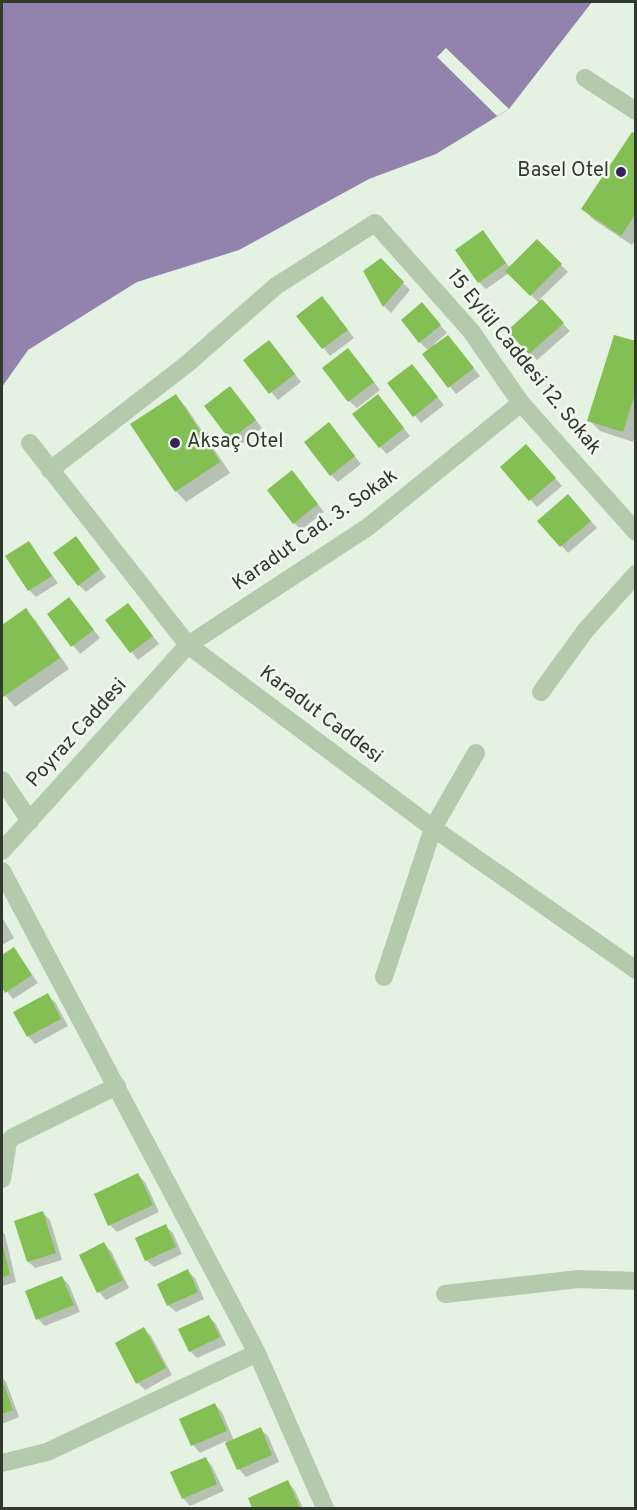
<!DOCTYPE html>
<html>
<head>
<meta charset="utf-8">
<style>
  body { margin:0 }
  #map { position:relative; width:637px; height:1510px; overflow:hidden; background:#e4f2e1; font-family:Overpass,sans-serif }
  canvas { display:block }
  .frame { position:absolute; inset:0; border:3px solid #31392c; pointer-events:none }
</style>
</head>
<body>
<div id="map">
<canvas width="637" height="1510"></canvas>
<div class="frame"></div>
</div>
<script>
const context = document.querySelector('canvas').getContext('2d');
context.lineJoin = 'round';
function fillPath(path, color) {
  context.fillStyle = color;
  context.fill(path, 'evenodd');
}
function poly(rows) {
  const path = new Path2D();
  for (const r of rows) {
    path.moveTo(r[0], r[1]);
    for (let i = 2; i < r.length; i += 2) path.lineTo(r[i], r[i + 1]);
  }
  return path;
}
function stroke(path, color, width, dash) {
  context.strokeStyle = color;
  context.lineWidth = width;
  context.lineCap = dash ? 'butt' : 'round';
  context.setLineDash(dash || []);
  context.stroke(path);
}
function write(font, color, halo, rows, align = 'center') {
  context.font = font + ' Overpass,sans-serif';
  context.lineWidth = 5;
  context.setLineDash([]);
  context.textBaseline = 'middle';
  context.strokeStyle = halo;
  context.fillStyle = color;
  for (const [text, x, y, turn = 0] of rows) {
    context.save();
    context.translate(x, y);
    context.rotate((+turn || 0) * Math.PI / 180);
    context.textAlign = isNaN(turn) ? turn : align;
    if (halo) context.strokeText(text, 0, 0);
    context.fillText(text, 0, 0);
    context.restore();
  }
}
fillPath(poly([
  [2,2,592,2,509,109,436,154,369,179,239,250,137,282,28,350,2,387]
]), '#9182ae');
fillPath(poly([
  [446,48,509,109,497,116,437,57]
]), '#e4f2e1');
fillPath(poly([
  [636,136,636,239,632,245,594,220,583,209],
  [483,232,510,268,537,241,568,272,540,299,570,331,537,360,530,353,539,303,509,273,486,289,479,282],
  [381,260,410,290,391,313,384,306],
  [329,305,354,338,330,356,298,316],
  [429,312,447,333,434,344,435,346,455,344,480,376,456,394,424,355,429,351,420,342],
  [636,343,636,435,633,442,600,431,589,420],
  [276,349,301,382,278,400,245,361],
  [355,357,380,390,357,408,349,401],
  [412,366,444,405,421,423,389,384],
  [237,395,262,428,239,446,232,439],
  [176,396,186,407,230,473,186,502,176,491],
  [385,404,410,436,387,454,380,447],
  [329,424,361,464,338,482,331,475],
  [534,453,562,486,537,507,502,467],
  [299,480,324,512,301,530,294,523],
  [575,503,597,528,568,553,539,521],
  [76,538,106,577,86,592,79,585],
  [29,543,58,583,36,597,29,590],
  [69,599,100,638,80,654,49,615],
  [25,610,36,621,69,669,15,707,2,692,2,627],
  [135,612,159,644,138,660,107,621],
  [2,917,14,938,2,945],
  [14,949,38,983,13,999,2,985,2,957],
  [47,995,55,1002,68,1026,35,1044,28,1036],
  [138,1175,145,1182,159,1212,117,1232,110,1225],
  [43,1213,50,1220,62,1260,35,1268,28,1261],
  [165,1226,173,1233,182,1254,154,1267,146,1260],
  [2,1231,5,1235,16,1282,2,1286],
  [104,1244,111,1251,129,1288,106,1300,99,1292,81,1256],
  [187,1271,195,1278,204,1299,176,1312,168,1305],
  [62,1277,69,1285,80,1312,45,1326,38,1319],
  [209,1317,216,1324,226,1345,197,1358,190,1351],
  [144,1329,151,1336,172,1375,145,1390,138,1383],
  [2,1377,6,1382,19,1417,2,1424],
  [215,1405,222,1412,234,1441,260,1429,268,1436,279,1462,246,1477,239,1469,226,1441,200,1453,193,1445],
  [205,1458,212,1466,224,1491,190,1506,183,1498],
  [287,1482,294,1489,303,1508,254,1508,250,1499]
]), '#0003');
fillPath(poly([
  [632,132,636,134,636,213,621,236,581,209],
  [483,230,506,263,478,283,455,250],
  [537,239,562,264,530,296,505,271],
  [381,258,404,282,383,307,363,271],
  [322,296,348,330,322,349,296,316],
  [542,299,564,323,529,354,507,331],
  [422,302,441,325,419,343,401,320],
  [448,335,474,368,448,388,422,354],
  [614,335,636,341,636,391,623,432,587,421],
  [269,340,295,374,269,394,243,360],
  [348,348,374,382,348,402,322,368],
  [412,364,438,397,413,417,387,383],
  [230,386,256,420,230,440,204,406],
  [176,394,220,462,175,492,130,424],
  [378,394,404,428,379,448,352,414],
  [329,422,355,456,330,476,304,442],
  [526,444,556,478,529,501,500,467],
  [292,470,318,504,293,524,267,490],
  [568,494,591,521,560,547,537,521],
  [76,536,100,569,78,586,53,553],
  [29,541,52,576,28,591,5,556],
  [69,597,94,630,71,647,47,614],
  [128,603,153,636,130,653,105,620],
  [26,608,60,658,3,697,2,625],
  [14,947,32,975,5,993,2,988,2,955],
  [48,993,61,1019,27,1037,13,1012],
  [138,1173,153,1205,108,1226,94,1194],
  [43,1211,56,1253,27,1262,14,1221],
  [166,1224,176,1247,145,1261,135,1238],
  [2,1242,10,1275,2,1277],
  [104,1242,123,1280,97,1293,79,1255],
  [188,1269,198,1292,167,1306,157,1284],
  [62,1276,74,1305,36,1320,25,1291],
  [209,1315,220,1337,189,1352,178,1329],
  [144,1327,166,1368,136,1384,115,1343],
  [2,1379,13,1410,2,1414],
  [215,1403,227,1431,191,1446,179,1419],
  [261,1427,272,1455,237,1470,225,1443],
  [206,1457,217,1484,182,1499,170,1472],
  [288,1480,300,1508,252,1508,248,1498]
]), '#83bf52');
stroke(poly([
  [585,78,636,111],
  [30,443,188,645,433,828,636,970],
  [50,470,187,364,276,286,375,223,471,331,521,403,636,532],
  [541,692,585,631,636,574],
  [2,780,30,821],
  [2,851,188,645,368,527,521,403],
  [2,871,257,1353,325,1508],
  [384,977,433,828,476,753],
  [2,1179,8,1142,13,1137,117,1086],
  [445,1294,579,1279,636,1281],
  [2,1463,47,1452,257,1353]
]), '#b4caad', 18);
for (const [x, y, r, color] of [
  [621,172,6,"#372359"],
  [175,443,6,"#372359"]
]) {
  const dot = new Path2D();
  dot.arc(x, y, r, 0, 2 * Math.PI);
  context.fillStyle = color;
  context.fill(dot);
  stroke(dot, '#f0faee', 2);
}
write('20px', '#31392c', '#f0faee', [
  ["Basel Otel",609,172],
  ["Aksaç Otel",187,443,"left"]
], 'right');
write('20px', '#31392c', '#f0faee', [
  ["15 Eylül Caddesi 12. Sokak",523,363,51],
  ["Karadut Cad. 3. Sokak",316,531,-35],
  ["Karadut Caddesi",320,716,37],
  ["Poyraz Caddesi",78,734,-48]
]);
</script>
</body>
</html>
